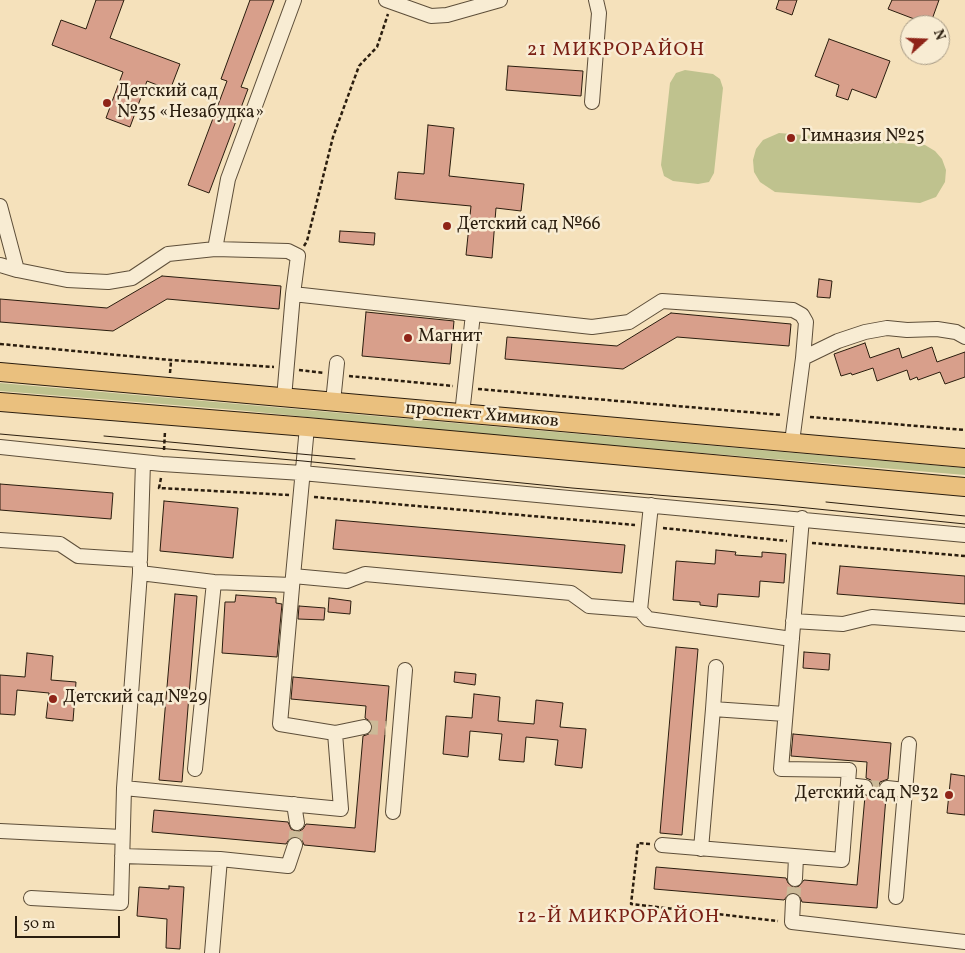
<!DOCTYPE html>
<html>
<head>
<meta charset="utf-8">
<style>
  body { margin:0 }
  #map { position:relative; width:965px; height:953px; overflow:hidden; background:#f5e1bb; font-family:Vollkorn,serif }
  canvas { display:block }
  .north { position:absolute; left:900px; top:15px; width:50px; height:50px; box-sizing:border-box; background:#f8ecd3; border:1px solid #a69984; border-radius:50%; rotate:70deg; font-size:14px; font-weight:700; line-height:20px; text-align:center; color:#2a1d0e }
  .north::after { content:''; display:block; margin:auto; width:18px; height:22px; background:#8f2418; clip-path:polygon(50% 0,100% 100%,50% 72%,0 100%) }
  .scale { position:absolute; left:15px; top:916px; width:105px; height:22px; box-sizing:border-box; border:2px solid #2a1d0e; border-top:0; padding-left:6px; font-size:15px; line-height:18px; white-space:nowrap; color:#2a1d0e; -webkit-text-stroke:4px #f8ecd3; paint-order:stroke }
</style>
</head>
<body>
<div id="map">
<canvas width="965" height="953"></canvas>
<div class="north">N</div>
<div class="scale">50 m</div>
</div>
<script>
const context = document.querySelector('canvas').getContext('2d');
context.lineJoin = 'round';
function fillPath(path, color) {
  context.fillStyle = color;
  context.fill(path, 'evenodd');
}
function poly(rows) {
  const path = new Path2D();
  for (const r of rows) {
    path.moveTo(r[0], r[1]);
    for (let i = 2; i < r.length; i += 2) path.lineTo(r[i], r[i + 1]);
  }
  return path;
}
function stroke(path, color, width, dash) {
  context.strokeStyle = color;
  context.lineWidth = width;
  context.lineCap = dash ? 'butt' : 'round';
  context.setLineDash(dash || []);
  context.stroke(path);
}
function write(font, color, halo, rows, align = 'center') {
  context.font = font + ' Vollkorn,serif';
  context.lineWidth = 5;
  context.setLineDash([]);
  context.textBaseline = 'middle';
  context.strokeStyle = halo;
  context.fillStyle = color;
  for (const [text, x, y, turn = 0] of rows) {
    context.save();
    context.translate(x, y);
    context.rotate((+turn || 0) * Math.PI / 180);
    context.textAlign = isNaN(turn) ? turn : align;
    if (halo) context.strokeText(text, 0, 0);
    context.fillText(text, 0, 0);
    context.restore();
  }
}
fillPath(poly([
  [685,70,713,74,720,79,723,88,714,173,709,182,698,184,673,181,664,176,661,165,670,83,676,73],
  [779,133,925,145,935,151,942,159,946,170,945,182,936,197,920,203,775,192,760,182,754,172,753,160,756,149,763,140],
  [0,383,965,468,965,475,512,437,236,410,0,391]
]), '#bfc28e');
const building = poly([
  [96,0,124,0,110,38,180,64,170,90,147,81,130,127,106,118,123,72,52,45,61,20,86,29,96,0],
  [250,0,274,0,241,87,248,89,209,193,188,185,227,81,221,79,250,0],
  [779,0,797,0,792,15,776,9,779,0],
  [892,0,939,0,930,25,888,9,892,0],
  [829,39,890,61,876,98,852,89,848,100,836,96,839,85,815,76,829,39],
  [508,66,583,71,581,96,506,90,508,66],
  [428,125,454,128,449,176,524,184,521,211,496,208,492,258,466,255,471,206,395,199,398,172,424,174,428,125],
  [340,231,375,233,374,245,339,242,340,231],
  [162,276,281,286,279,309,167,299,113,331,0,322,0,299,107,308,162,276],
  [819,279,832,281,830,298,817,297,819,279],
  [366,312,454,321,450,364,362,356,366,312],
  [671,313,791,324,789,346,677,337,623,369,505,359,507,337,617,346,671,313],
  [865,343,870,358,899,348,902,358,932,347,937,362,965,352,965,377,945,384,940,372,918,380,917,377,910,380,907,370,877,381,873,368,852,375,851,373,841,376,834,354,865,343],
  [0,484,113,493,111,519,0,510,0,484],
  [164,501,238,508,233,558,160,551,164,501],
  [336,520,625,545,622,573,333,549,336,520],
  [716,550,736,552,735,555,762,557,762,552,786,554,784,583,760,581,759,597,718,594,717,607,700,605,700,602,673,600,676,561,715,564,716,550],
  [840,566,965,576,965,604,837,594,840,566],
  [175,594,197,596,182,782,159,780,175,594],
  [236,595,276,598,276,603,282,604,277,657,222,653,225,602,235,602,236,595],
  [329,598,351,601,350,614,328,612,329,598],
  [299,606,325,608,324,620,298,619,299,606],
  [676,647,698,649,682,835,660,833,676,647],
  [804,652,830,654,829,670,803,668,804,652],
  [27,653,53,656,51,680,76,682,73,721,46,718,49,693,17,690,15,715,0,714,0,675,25,677,27,653],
  [455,672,476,674,475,685,454,682,455,672],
  [293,677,389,686,375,852,304,845,302,840,297,837,290,838,286,844,152,832,154,810,288,822,291,829,298,832,303,829,306,824,355,828,363,736,369,734,372,729,371,722,365,718,366,706,291,699,293,677],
  [474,694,500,697,498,721,534,724,536,700,563,703,560,727,586,729,582,768,555,765,558,740,526,737,524,762,499,760,502,734,470,731,468,757,443,754,446,716,472,718,474,694],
  [793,734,891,743,888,779,880,782,878,788,881,795,886,797,877,908,802,902,800,897,794,892,789,894,784,900,654,889,656,867,786,878,788,883,794,888,799,886,804,880,857,885,865,796,872,793,874,788,871,780,866,778,867,762,791,756,793,734],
  [951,774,965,776,965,815,947,813,951,774],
  [169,886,184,887,180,949,166,948,167,919,137,916,139,887,169,889,169,886]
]);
fillPath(building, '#d89f8b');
stroke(building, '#2a1d0e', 1);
stroke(poly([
  [364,727,386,728],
  [865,787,887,788],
  [295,845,297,823],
  [793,901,795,879]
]), '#ccba98', 14, [14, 7]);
const minor = poly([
  [386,0,431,16,447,15,500,0],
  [592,102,599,13,596,0],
  [0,206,17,270,67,280,108,282,132,278,168,254,215,249,288,251,298,256,293,294],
  [215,249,228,179,294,0],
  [0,265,17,270],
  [284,398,293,294,592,327,629,322,662,301,793,310,802,315,806,322,803,358],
  [333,402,337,363],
  [462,414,473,314],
  [307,427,293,576,347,581,365,574,571,593,589,606,640,610,648,619,792,639],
  [792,442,803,358,838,341,865,332,887,328,907,330,937,329,956,332,965,337],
  [0,447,162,464,302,473,965,535],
  [0,540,60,544,78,556,140,560,143,462],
  [140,564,140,573,214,582,292,585],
  [640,610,651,505],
  [793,621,843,624,872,617,965,624],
  [713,709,716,667],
  [335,733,364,727],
  [195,769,214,582],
  [848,785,865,787],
  [124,788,140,573],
  [887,788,905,790],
  [294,804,297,823],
  [393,812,405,670],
  [0,831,122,837],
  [662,845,842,860,849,770,781,769,802,518],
  [701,849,713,709,785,714],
  [122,856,220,859,288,866,295,845],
  [795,879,796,857],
  [896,897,909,744],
  [31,898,121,903,124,788,341,809,335,733,280,724,293,576],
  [793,901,792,922,965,942],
  [212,953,220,859]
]);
const major = poly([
  [0,372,965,458],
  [0,402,307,427,965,487]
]);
stroke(minor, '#5d4e39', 16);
stroke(major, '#2a1d0e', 20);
stroke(poly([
  [304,246,307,241,333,137,359,66,377,47,388,14],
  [0,344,171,360,274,367],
  [299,370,324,373],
  [170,373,171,361],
  [349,376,453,386],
  [478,389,782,415],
  [810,417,965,430],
  [164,450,165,431],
  [161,478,159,488,289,495],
  [314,497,635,525],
  [663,528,787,541],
  [812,543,965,556],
  [650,844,638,843,631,904,778,921]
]), '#2a1d0e', 2.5, [4, 2.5]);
stroke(minor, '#f8ecd3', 14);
stroke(major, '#eac07e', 18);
stroke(poly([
  [0,434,303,461,572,488,778,505,965,524],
  [104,436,355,459],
  [826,502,965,516]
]), '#2a1d0e', 1);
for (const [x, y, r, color] of [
  [107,103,5,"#8f2418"],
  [791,138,5,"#8f2418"],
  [447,226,5,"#8f2418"],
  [408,338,5,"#8f2418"],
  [53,699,5,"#8f2418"],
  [949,795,5,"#8f2418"]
]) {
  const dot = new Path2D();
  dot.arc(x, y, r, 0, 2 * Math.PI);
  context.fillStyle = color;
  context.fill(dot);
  stroke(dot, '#f8ecd3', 2);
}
write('18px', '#2a1d0e', '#f8ecd3', [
  ["Детский сад",117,93],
  ["№35 «Незабудка»",117,114],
  ["Гимназия №25",801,138],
  ["Детский сад №66",457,226],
  ["Магнит",418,338],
  ["Детский сад №29",63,699],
  ["Детский сад №32",939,795,"right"]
], 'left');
write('18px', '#2a1d0e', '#f8ecd3', [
  ["проспект Химиков",482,416,5]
]);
context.letterSpacing = '1px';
write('20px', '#7a1f14', '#f8ecd3', [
  ["21 МИКРОРАЙОН",616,51],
  ["12-Й МИКРОРАЙОН",619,918]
]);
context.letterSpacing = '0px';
</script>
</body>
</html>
